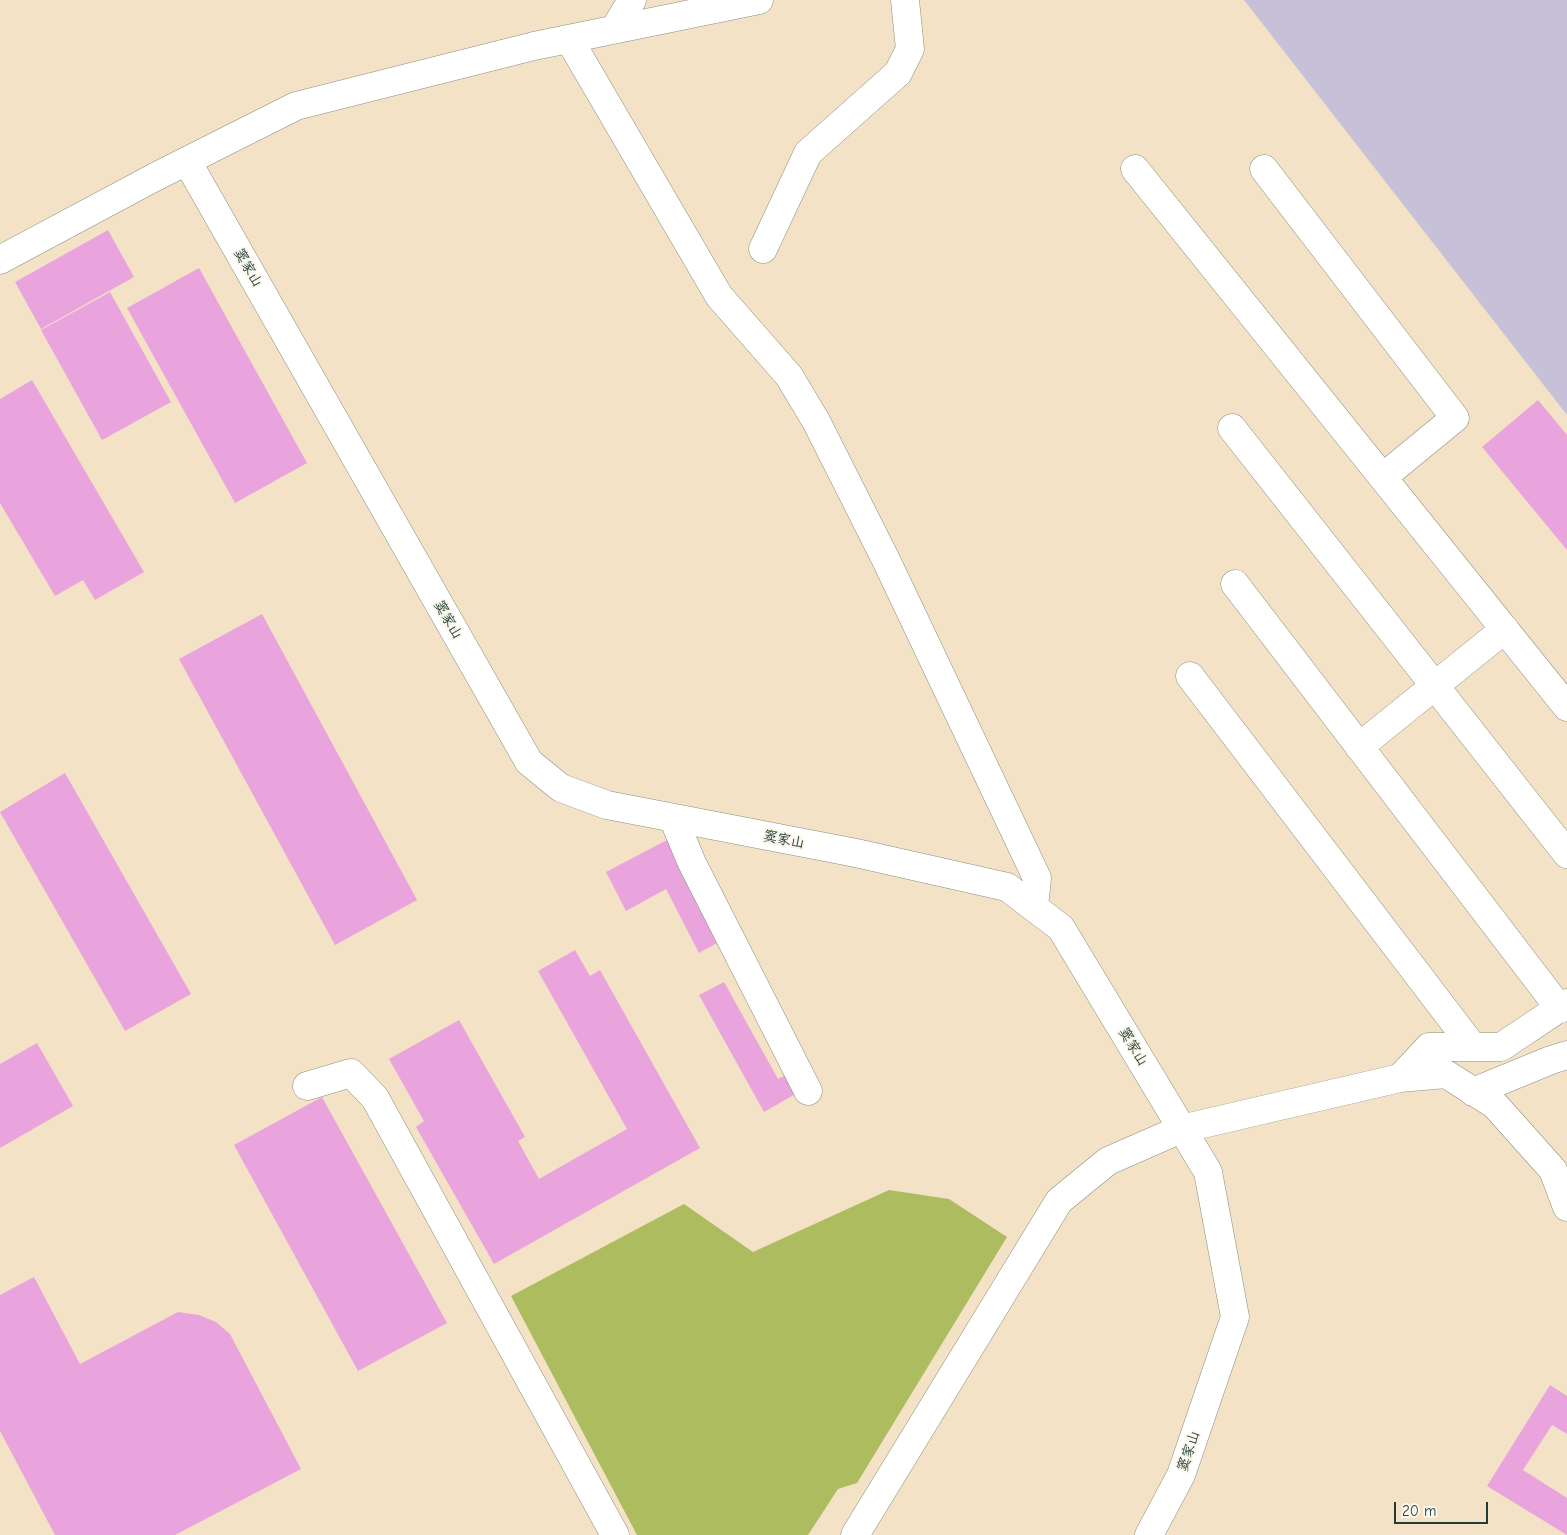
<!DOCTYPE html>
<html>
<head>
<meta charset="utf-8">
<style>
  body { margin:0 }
  #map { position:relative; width:1567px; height:1535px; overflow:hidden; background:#f3e2c6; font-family:"Comic Neue",sans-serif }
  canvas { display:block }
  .scale { position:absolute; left:1394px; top:1502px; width:94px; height:22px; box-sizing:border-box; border:2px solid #1f3d34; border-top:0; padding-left:6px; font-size:15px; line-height:18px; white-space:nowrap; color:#1f3d34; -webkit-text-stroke:4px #fbf7ec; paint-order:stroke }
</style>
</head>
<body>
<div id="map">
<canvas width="1567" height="1535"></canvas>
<div class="scale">20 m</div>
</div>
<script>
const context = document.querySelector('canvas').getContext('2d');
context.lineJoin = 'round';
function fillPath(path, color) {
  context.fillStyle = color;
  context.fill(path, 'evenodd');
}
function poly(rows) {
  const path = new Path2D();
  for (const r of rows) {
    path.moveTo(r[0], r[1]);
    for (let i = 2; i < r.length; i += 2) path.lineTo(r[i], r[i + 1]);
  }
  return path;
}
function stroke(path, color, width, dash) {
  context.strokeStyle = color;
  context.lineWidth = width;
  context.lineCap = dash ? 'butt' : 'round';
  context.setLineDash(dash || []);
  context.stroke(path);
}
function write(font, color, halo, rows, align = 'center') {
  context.font = font + ' "Comic Neue","LXGW WenKai TC",sans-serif';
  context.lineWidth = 4;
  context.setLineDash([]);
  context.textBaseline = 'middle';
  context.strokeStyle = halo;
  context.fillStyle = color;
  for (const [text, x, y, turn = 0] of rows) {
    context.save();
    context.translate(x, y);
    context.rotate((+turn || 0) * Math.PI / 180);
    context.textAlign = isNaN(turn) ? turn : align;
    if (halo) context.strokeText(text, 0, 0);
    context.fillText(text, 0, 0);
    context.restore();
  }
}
fillPath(poly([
  [1244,0,1567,0,1567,415]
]), '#c6c0d9');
fillPath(poly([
  [889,1190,949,1199,1007,1237,857,1483,838,1489,808,1535,637,1535,511,1296,684,1204,753,1252]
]), '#acbc5f');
fillPath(poly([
  [108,230,134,277,41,329,15,282],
  [199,268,307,463,235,503,127,308],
  [110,292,171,402,102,440,41,330],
  [32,380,144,572,95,600,83,580,55,596,0,503,0,399],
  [1538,400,1567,435,1567,550,1482,447],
  [262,614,417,900,335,945,179,659],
  [65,773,191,994,125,1031,0,812],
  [671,838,724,939,699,953,666,889,626,911,606,872],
  [575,950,590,976,600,970,700,1148,494,1264,416,1127,424,1121,389,1059,459,1020,525,1137,518,1141,539,1179,627,1129,538,971],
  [724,982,778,1079,789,1073,799,1092,764,1112,699,995],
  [37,1043,73,1106,0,1148,0,1064],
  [322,1097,447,1323,358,1371,234,1145],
  [34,1277,80,1364,178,1312,199,1315,216,1322,230,1334,301,1469,175,1535,55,1535,0,1431,0,1295],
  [1550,1385,1567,1396,1567,1434,1552,1425,1523,1470,1567,1498,1567,1535,1487,1486]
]), '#e9a4dd');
const minor = poly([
  [614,30,632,0],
  [569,39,719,296,789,376,816,421,886,560,1037,878,1034,907],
  [187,161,529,762,561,788,607,805,856,853,1007,887,1061,928,1208,1172,1235,1317,1181,1475,1149,1535],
  [1135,169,1567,707],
  [1264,169,1455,418,1383,477],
  [763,249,808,153,898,73,910,49,905,0],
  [0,260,155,177,296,106,534,46,759,0],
  [1232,428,1567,854],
  [1235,584,1560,1009],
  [1190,676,1473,1047],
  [1359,747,1505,629],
  [673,818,692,863,808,1091],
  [1400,1078,1429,1047,1501,1047,1567,1003],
  [307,1086,351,1073,375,1098,615,1535],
  [1473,1092,1551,1060,1567,1055],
  [855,1535,1059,1201,1108,1161,1181,1129,1400,1078,1446,1074,1495,1105,1553,1170,1567,1207]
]);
stroke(minor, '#89907d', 29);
stroke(minor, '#fff', 28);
write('14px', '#1f3d34', '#fbf7ec', [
  ["窦家山",248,268,60],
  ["窦家山",448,620,60],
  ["窦家山",784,840,11],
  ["窦家山",1133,1047,59],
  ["窦家山",1189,1451,-71]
]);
</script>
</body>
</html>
